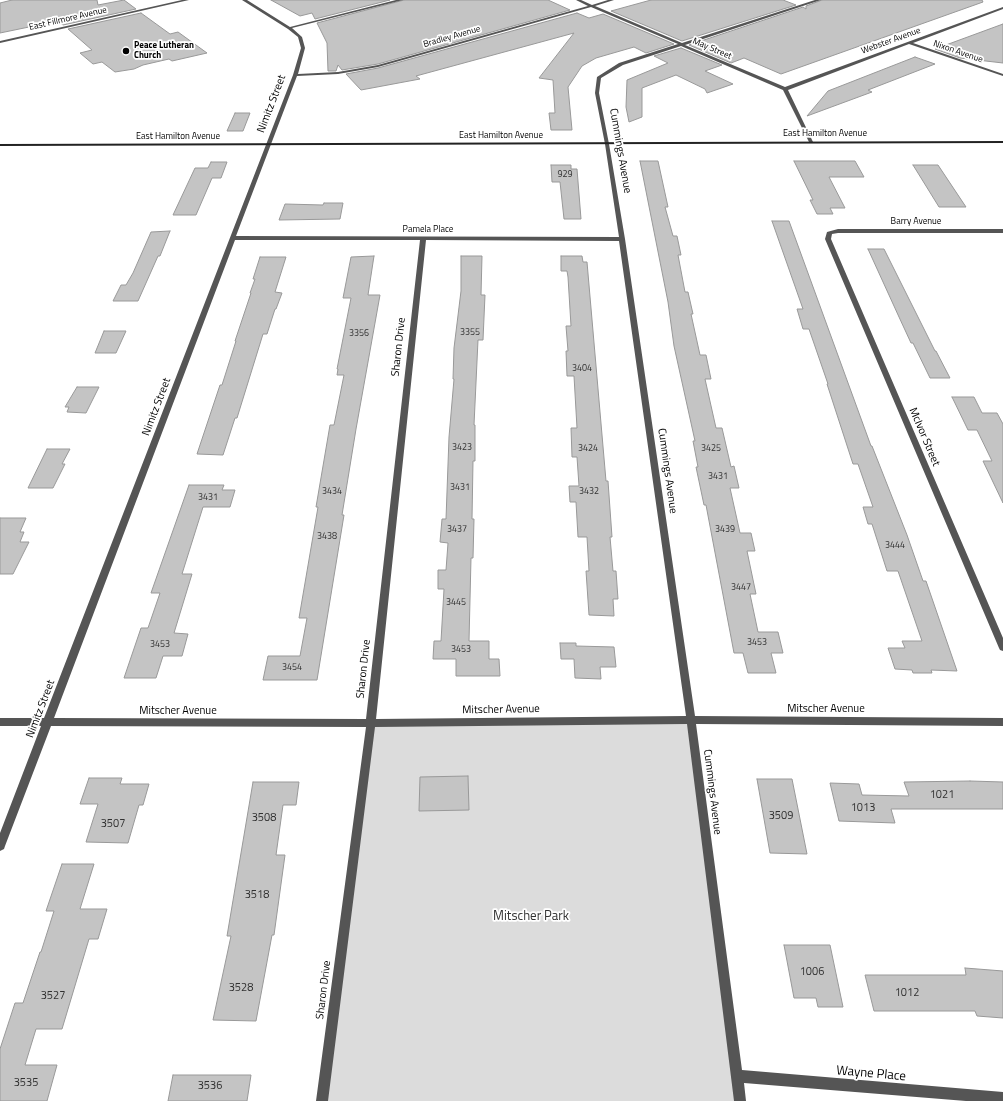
<!DOCTYPE html>
<html>
<head>
<meta charset="utf-8">
<style>
  body { margin:0 }
  canvas { display:block; background:#fff }
</style>
</head>
<body>
<canvas width="1003" height="1101"></canvas>
<script>
const context = document.querySelector('canvas').getContext('2d');
context.lineJoin = 'round';
function fillPath(path, color) {
  context.fillStyle = color;
  context.fill(path, 'evenodd');
}
function poly(rows) {
  const path = new Path2D();
  for (const r of rows) {
    path.moveTo(r[0], r[1]);
    for (let i = 2; i < r.length; i += 2) path.lineTo(r[i], r[i + 1]);
  }
  return path;
}
function stroke(path, color, width, dash) {
  context.strokeStyle = color;
  context.lineWidth = width;
  context.lineCap = dash ? 'butt' : 'round';
  context.setLineDash(dash || []);
  context.stroke(path);
}
function write(font, color, halo, rows, align = 'center') {
  context.font = font + ' "Titillium Web",sans-serif';
  context.lineWidth = 3.5;
  context.setLineDash([]);
  context.textBaseline = 'middle';
  context.strokeStyle = halo;
  context.fillStyle = color;
  for (const [text, x, y, turn = 0] of rows) {
    context.save();
    context.translate(x, y);
    context.rotate((+turn || 0) * Math.PI / 180);
    context.textAlign = isNaN(turn) ? turn : align;
    if (halo) context.strokeText(text, 0, 0);
    context.fillText(text, 0, 0);
    context.restore();
  }
}
fillPath(poly([
  [691,721,740,1101,322,1101,370,723]
]), '#dcdcdc');
const building = poly([
  [12,0,97,0,98,5,124,0,136,9,63,25,58,21,0,33,0,3,12,0],
  [271,0,390,0,315,19,312,13,300,16,271,0],
  [404,0,548,0,570,10,378,64,342,70,338,65,336,71,328,71,327,43,317,23,404,0],
  [651,0,783,0,796,5,682,41,611,11,651,0],
  [822,0,982,0,983,2,781,74,744,58,731,63,689,45,803,7,806,9,806,6,822,0],
  [141,13,170,34,178,32,207,53,172,61,169,59,143,65,134,69,115,72,102,62,93,64,80,53,92,50,68,29,141,13],
  [577,13,589,18,603,14,674,44,646,53,634,47,596,58,582,66,568,87,572,130,551,130,549,113,555,113,553,80,539,78,574,33,416,76,420,79,361,90,346,74,378,68,577,13],
  [1003,24,1003,63,960,58,935,49,1003,24],
  [681,48,722,65,705,71,733,84,707,93,705,89,676,75,642,88,642,117,629,122,626,107,627,80,668,63,654,56,681,48],
  [915,57,935,64,868,90,872,92,807,116,828,91,915,57],
  [235,113,250,113,243,131,227,131,235,113],
  [640,161,658,161,668,207,665,207,673,236,677,236,681,255,678,255,685,292,688,292,693,314,691,314,700,355,706,355,711,379,705,379,716,428,722,428,731,467,734,466,739,488,730,488,740,533,751,533,755,551,747,551,756,594,750,594,758,632,778,632,783,653,771,653,776,673,748,673,743,653,734,653,706,505,704,505,696,467,698,467,693,441,695,441,674,346,668,302,640,161],
  [794,161,855,161,864,177,829,177,845,208,830,208,833,214,817,214,810,200,813,200,794,161],
  [211,162,227,162,221,178,212,178,196,215,173,215,195,168,208,168,211,162],
  [551,165,571,165,571,169,577,169,581,219,564,219,560,182,552,182,551,165],
  [913,165,938,165,966,207,939,207,913,165],
  [324,203,343,203,340,219,279,220,285,204,323,205,324,203],
  [772,221,789,221,871,446,872,446,907,535,923,581,926,581,957,671,931,670,932,673,913,673,912,670,895,669,888,648,905,648,902,641,922,641,898,571,887,571,872,524,868,524,863,507,873,507,858,464,853,464,827,384,828,384,809,329,803,329,797,309,803,309,772,221],
  [170,231,160,256,158,256,138,301,113,301,121,285,126,285,133,273,151,232,170,231],
  [868,249,884,249,935,351,936,351,950,378,930,378,913,343,911,343,899,317,868,249],
  [374,256,368,295,380,295,356,429,342,515,344,515,317,680,263,680,268,656,300,656,307,618,299,618,318,507,316,507,330,425,334,425,344,375,337,375,338,369,337,369,351,298,343,298,351,257,374,256],
  [461,256,482,256,481,295,485,295,483,340,478,340,474,425,475,425,475,461,473,461,472,519,474,519,473,558,471,558,469,641,489,641,489,659,499,659,500,676,456,676,456,659,433,659,434,641,441,641,444,589,438,589,438,570,446,570,448,543,440,542,442,519,446,519,449,437,454,379,453,379,454,348,461,291,461,256],
  [561,256,582,256,583,262,587,262,606,481,608,481,612,537,610,537,613,571,616,571,618,599,613,599,614,616,589,615,586,571,589,571,587,537,578,537,576,502,570,502,569,486,579,486,577,457,572,457,571,428,577,428,574,376,567,376,566,351,568,351,566,326,571,326,568,277,567,271,561,271,561,256],
  [260,257,286,257,275,292,282,293,276,309,275,309,267,334,263,334,237,418,235,418,223,455,197,454,220,385,222,385,236,341,235,341,251,293,250,293,255,279,253,279,260,257],
  [104,331,126,331,116,353,95,353,104,331],
  [77,387,99,387,86,413,67,412,69,407,65,407,77,387],
  [952,397,974,397,982,413,997,413,1003,424,1003,503,983,461,992,461,977,430,968,430,952,397],
  [47,449,70,449,62,464,65,464,53,488,28,488,47,449],
  [189,485,224,485,222,490,235,490,230,507,203,507,182,574,192,574,174,633,188,634,182,656,163,656,156,678,124,678,141,628,148,628,160,593,151,593,189,485],
  [0,518,26,518,20,532,24,532,20,542,29,542,13,574,0,574,0,518],
  [560,643,576,643,576,646,614,647,616,667,600,667,601,679,575,678,574,659,561,659,560,643],
  [468,776,469,810,419,811,420,777,468,776],
  [89,778,122,778,120,784,149,784,143,805,139,805,128,843,86,842,98,804,80,804,89,778],
  [757,779,792,779,807,854,770,853,757,779],
  [970,781,1003,782,1003,809,891,809,895,823,839,821,830,783,859,784,862,795,909,796,904,782,970,781],
  [253,782,299,782,296,805,283,805,276,855,285,855,274,935,272,935,256,1021,213,1020,231,936,227,936,253,782],
  [62,864,94,864,80,909,107,909,98,939,89,939,62,1029,36,1029,25,1065,57,1065,47,1101,0,1101,0,1049,15,1003,23,1003,40,952,41,952,54,911,46,911,62,864],
  [784,945,830,945,843,1007,818,1007,816,998,794,998,784,945],
  [965,968,1003,971,1003,1018,977,1016,975,1011,874,1011,865,975,966,975,965,968],
  [173,1075,251,1075,247,1101,168,1101,173,1075]
]);
fillPath(building, '#c4c4c4');
stroke(building, '#999', 1);
fillPath(poly([
  [182,0,189,0,0,43,0,41,182,0],
  [242,0,247,0,290,27,396,0,403,0,292,28,302,37,305,48,298,74,338,72,378,65,588,6,576,0,581,0,592,5,608,0,614,0,595,6,682,43,815,0,821,0,685,45,785,87,1003,7,1003,9,913,43,1003,74,1003,76,909,44,788,90,813,142,811,143,809,142,783,90,681,46,623,65,601,78,599,93,609,144,625,239,695,716,1003,718,1003,726,696,724,742,1070,1003,1092,1003,1101,966,1101,744,1083,746,1101,734,1101,687,724,375,727,328,1101,316,1101,366,727,51,726,5,846,4,849,0,851,0,833,41,726,0,726,0,718,44,718,293,75,301,48,298,37,288,29,242,0],
  [591,7,678,44,619,63,597,77,595,93,605,144,619,237,236,236,297,76,338,74,378,67,591,7],
  [235,240,420,240,366,719,54,718,235,240],
  [426,240,619,241,686,716,376,719,426,240],
  [838,229,1003,229,1003,233,838,233,832,234,831,239,1003,638,1003,651,1000,650,999,648,825,239,827,232,838,229]
]), '#555');
fillPath(poly([
  [1003,141,1003,143,0,146,0,144,1003,141]
]), '#222');
for (const [x, y, r, color] of [
  [126,51,4,"#000"]
]) {
  const dot = new Path2D();
  dot.arc(x, y, r, 0, 2 * Math.PI);
  context.fillStyle = color;
  context.fill(dot);
  stroke(dot, '#fff', 1.5);
}
write('9px', '#000', '#fff', [
  ["East Fillmore Avenue",68,19,-13],
  ["Bradley Avenue",452,37,-16],
  ["Webster Avenue",891,41,-20],
  ["May Street",712,49,23],
  ["Nixon Avenue",958,52,19],
  ["East Hamilton Avenue",825,134],
  ["East Hamilton Avenue",501,136],
  ["East Hamilton Avenue",178,137],
  ["Barry Avenue",916,222],
  ["Pamela Place",428,230]
]);
write('bold 9px', '#000', '#fff', [
  ["Peace Lutheran",134,46],
  ["Church",134,56]
], 'left');
write('9px', '#313131', null, [
  ["929",565,175],
  ["3355",470,333],
  ["3356",359,334],
  ["3404",582,369],
  ["3423",462,448],
  ["3424",588,449],
  ["3425",711,449],
  ["3431",718,477],
  ["3431",460,488],
  ["3434",332,492],
  ["3432",589,492],
  ["3431",208,498],
  ["3437",457,530],
  ["3439",725,530],
  ["3438",327,537],
  ["3444",895,546],
  ["3447",741,588],
  ["3445",456,603],
  ["3453",757,643],
  ["3453",160,645],
  ["3453",461,650],
  ["3454",292,668]
]);
write('11px', '#000', '#fff', [
  ["Nimitz Street",272,104,-69],
  ["Cummings Avenue",620,151,80],
  ["Sharon Drive",399,347,-84],
  ["Nimitz Street",157,407,-69],
  ["McIvor Street",924,437,67],
  ["Cummings Avenue",667,471,82],
  ["Sharon Drive",364,669,-84],
  ["Nimitz Street",41,709,-69],
  ["Mitscher Avenue",826,709],
  ["Mitscher Avenue",501,710,-1],
  ["Mitscher Avenue",178,711],
  ["Cummings Avenue",712,792,83],
  ["Sharon Drive",324,990,-83]
]);
write('11px', '#313131', null, [
  ["1021",942,795],
  ["1013",863,808],
  ["3509",781,816],
  ["3508",264,818],
  ["3507",113,824],
  ["3518",257,895],
  ["1006",812,972],
  ["3528",241,988],
  ["1012",907,993],
  ["3527",53,996],
  ["3535",26,1083],
  ["3536",210,1086]
]);
write('13px', '#333', '#fff', [
  ["Mitscher Park",531,917]
]);
write('13px', '#000', '#fff', [
  ["Wayne Place",871,1074,5]
]);
</script>
</body>
</html>
